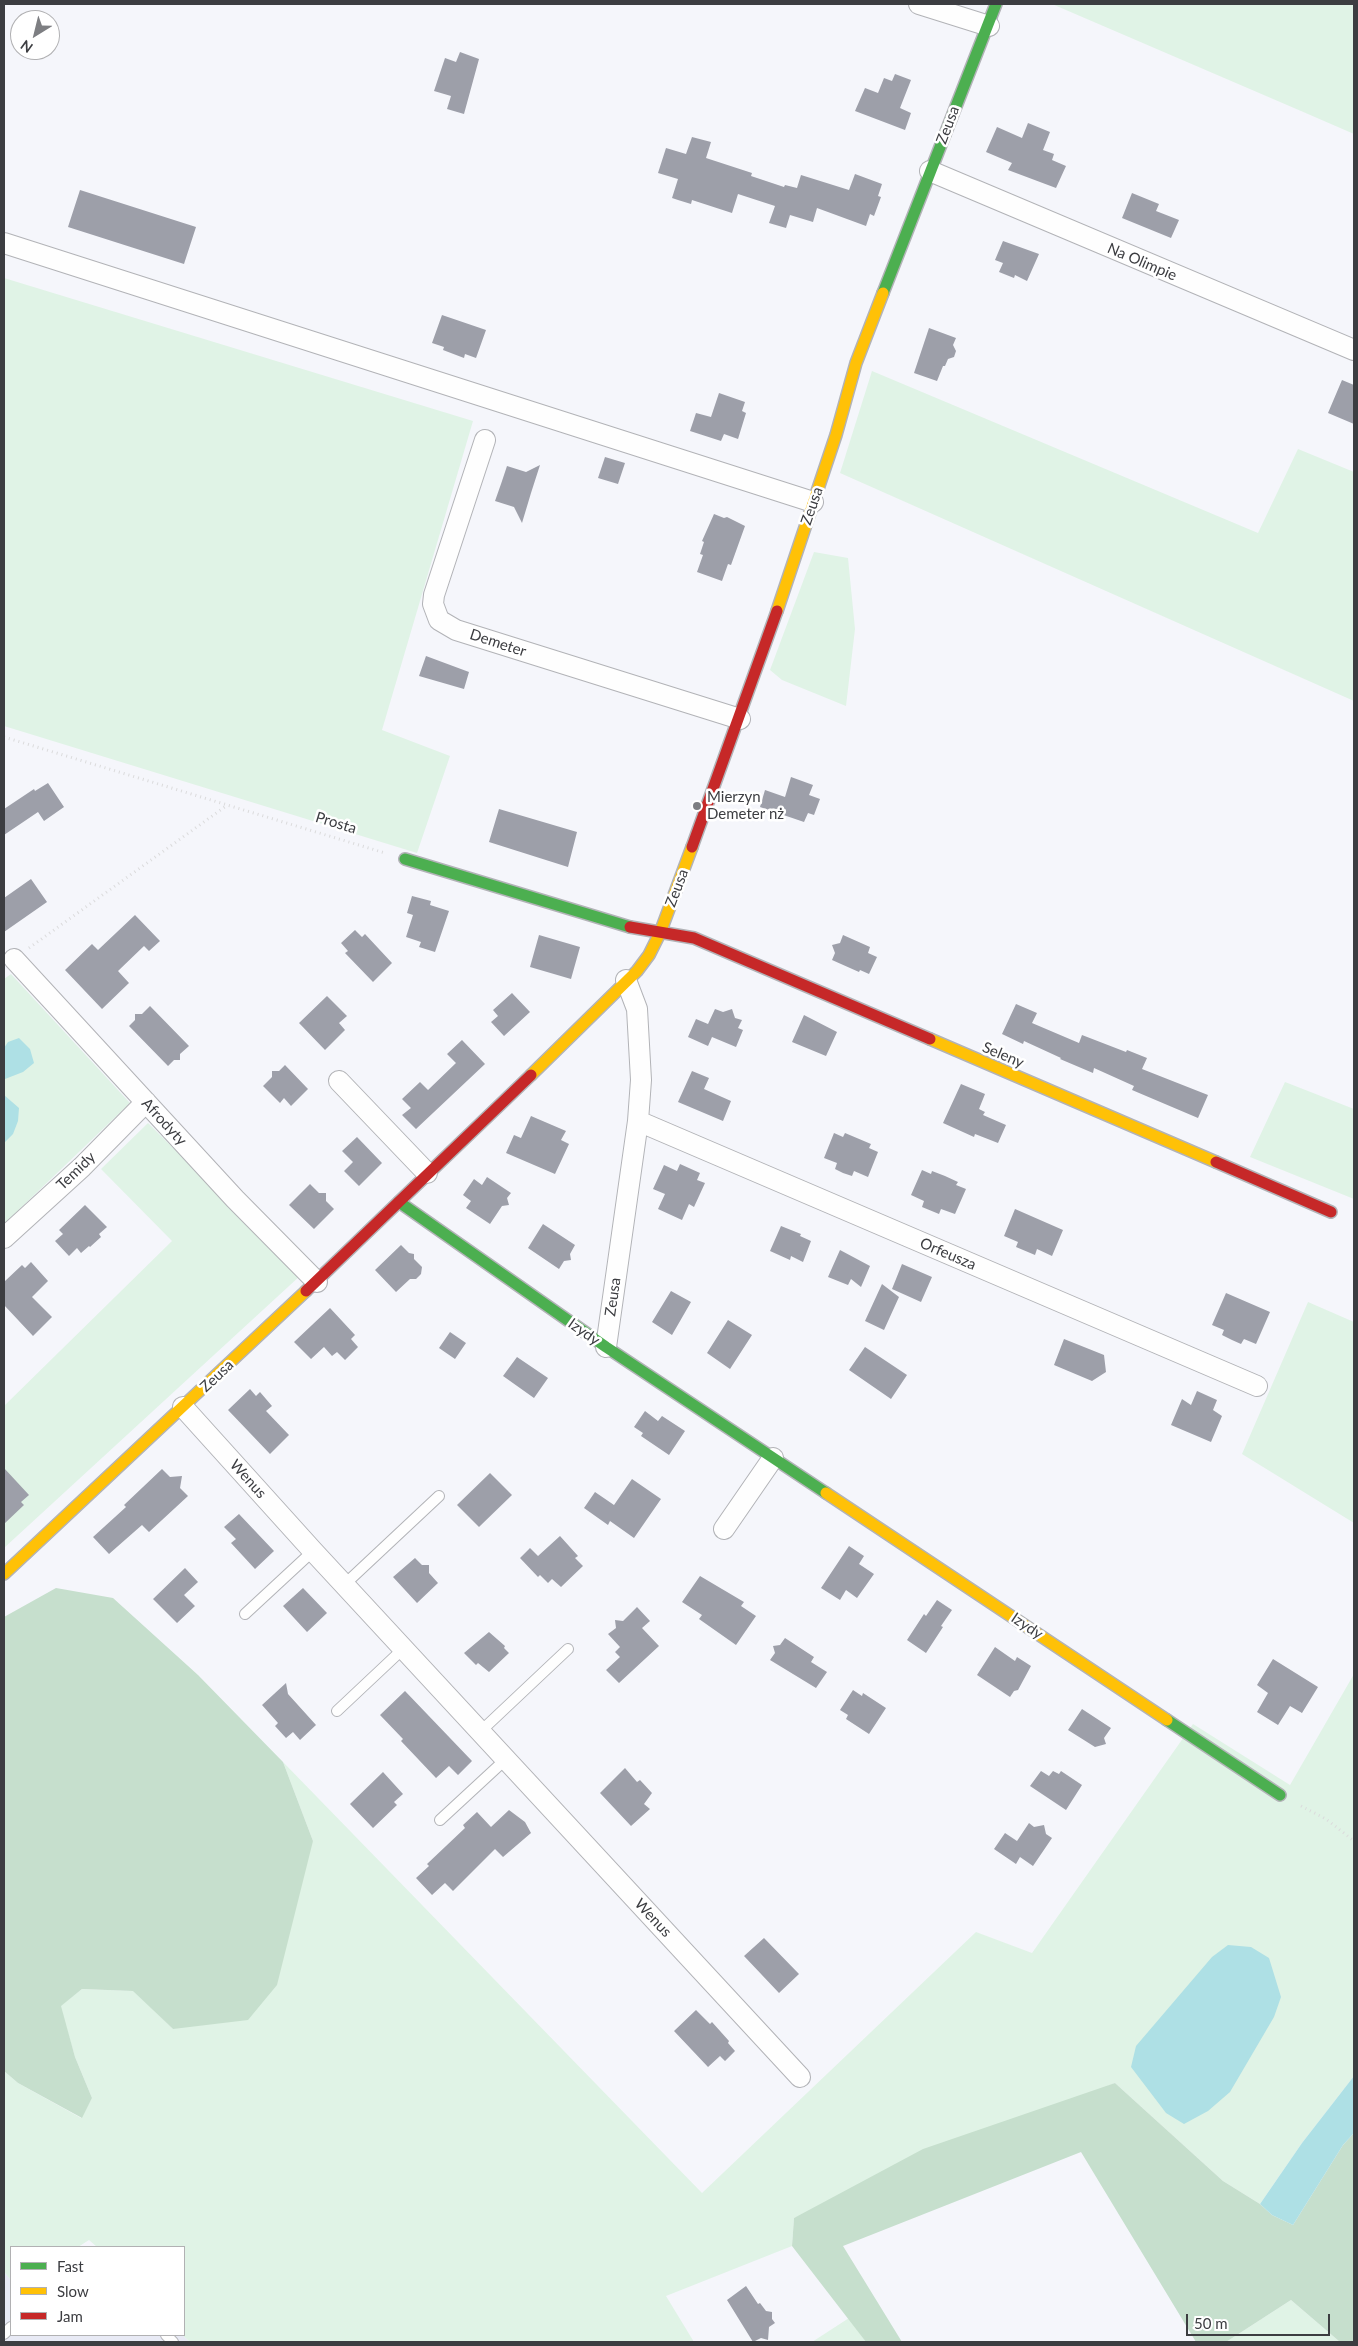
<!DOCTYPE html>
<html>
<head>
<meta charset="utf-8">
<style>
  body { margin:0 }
  #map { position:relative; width:1358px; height:2346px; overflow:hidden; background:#f5f6fb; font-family:Lato,sans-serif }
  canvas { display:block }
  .frame { position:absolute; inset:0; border:5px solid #3c3d41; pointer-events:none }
  .legend { position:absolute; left:10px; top:2246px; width:175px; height:90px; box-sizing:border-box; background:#fff; border:1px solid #b1b1b3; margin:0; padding:6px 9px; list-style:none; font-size:15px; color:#3c3d41 }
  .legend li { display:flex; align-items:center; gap:10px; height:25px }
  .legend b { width:25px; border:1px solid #b1b1b3 }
  .north { position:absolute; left:10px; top:10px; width:50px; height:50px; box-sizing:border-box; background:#fff; border:1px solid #b1b1b3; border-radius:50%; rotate:216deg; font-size:14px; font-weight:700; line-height:20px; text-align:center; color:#3c3d41 }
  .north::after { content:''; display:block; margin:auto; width:18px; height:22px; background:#7d7e82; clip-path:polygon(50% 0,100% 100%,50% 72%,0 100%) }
  .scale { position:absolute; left:1186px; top:2314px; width:144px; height:22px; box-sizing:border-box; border:2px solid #3c3d41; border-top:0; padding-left:6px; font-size:15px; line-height:18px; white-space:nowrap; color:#3c3d41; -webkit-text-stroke:4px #fff; paint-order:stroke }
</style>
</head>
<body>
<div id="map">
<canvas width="1358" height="2346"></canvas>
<div class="frame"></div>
<ul class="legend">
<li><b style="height:6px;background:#4caf50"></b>Fast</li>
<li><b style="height:6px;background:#ffc107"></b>Slow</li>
<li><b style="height:6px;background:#c62828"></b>Jam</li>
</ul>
<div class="north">N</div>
<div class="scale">50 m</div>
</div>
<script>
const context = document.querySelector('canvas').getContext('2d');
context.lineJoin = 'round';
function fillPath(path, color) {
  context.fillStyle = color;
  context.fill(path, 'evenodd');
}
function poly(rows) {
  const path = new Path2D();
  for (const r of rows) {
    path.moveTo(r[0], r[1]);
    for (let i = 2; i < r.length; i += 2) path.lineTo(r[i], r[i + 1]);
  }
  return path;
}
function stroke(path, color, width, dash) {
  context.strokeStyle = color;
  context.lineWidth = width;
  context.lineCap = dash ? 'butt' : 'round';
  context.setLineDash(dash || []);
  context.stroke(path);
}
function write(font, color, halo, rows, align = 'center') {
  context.font = font + ' Lato,sans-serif';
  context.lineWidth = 5;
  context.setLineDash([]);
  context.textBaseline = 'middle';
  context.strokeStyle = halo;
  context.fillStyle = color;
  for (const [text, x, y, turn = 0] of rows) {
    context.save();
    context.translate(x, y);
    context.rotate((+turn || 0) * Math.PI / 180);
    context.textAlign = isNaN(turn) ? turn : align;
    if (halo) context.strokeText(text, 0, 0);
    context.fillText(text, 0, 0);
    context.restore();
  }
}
fillPath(poly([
  [4,2272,11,2280,11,2335,182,2335,190,2342,4,2342]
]), '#e8eaf5');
fillPath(poly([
  [1052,4,1354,4,1354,134,1301,111],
  [4,278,473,421,382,730,450,756,417,853,4,726],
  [872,371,1258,533,1298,449,1354,472,1354,701,840,473],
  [814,552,848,558,855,629,846,706,782,680,770,670],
  [11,974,130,1103,4,1224,4,979],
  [1285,1082,1354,1109,1354,1199,1250,1157],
  [148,1123,301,1275,4,1548,4,1406,172,1241,101,1169],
  [1308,1302,1354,1322,1354,1523,1242,1454],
  [1354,1674,1354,2076,1302,2143,1260,2204,1223,2181,1115,2083,794,2218,792,2246,666,2296,694,2342,190,2342,182,2335,184,2247,97,2247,89,2240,78,2247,11,2247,11,2280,4,2272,4,2071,18,2083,81,2118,92,2098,75,2057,60,2006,82,1989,134,1991,173,2029,313,1841,283,1762,702,2193,976,1932,1032,1953,1193,1724,1290,1785],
  [1291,2300,1340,2342,1226,2342],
  [849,2318,866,2342,812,2342]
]), '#e0f3e6');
fillPath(poly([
  [56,1588,113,1598,198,1675,283,1762,313,1841,277,1985,248,2020,173,2029,133,1991,82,1989,61,2006,75,2057,92,2098,82,2118,18,2083,4,2071,4,1617],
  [1115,2083,1223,2181,1260,2204,1272,2215,1293,2225,1343,2145,1354,2133,1354,2342,1340,2342,1291,2300,1226,2342,1196,2342,1081,2152,843,2246,902,2342,866,2342,792,2246,794,2218,923,2149]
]), '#c6dfcd');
fillPath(poly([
  [19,1038,30,1049,34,1063,23,1072,5,1079,4,1095,19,1108,18,1121,13,1134,4,1143,4,1048,8,1042],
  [1228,1945,1251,1947,1269,1958,1281,1997,1274,2017,1230,2092,1208,2111,1184,2124,1166,2113,1131,2067,1136,2046,1212,1957],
  [1354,2076,1354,2133,1343,2145,1293,2225,1272,2215,1260,2204,1302,2143]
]), '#aee0e5');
fillPath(poly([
  [460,52,479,59,464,114,447,109,451,96,434,91,445,58,456,62],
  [895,74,911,80,900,108,911,113,905,130,855,111,865,88,878,93,884,78,892,81],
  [1028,123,1050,132,1043,150,1054,154,1052,160,1066,166,1056,188,1008,170,1012,163,986,152,997,127,1022,138],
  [692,137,711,142,706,158,752,173,751,176,784,187,785,185,797,188,801,175,849,190,855,174,882,184,878,196,881,197,874,216,870,214,866,226,817,208,813,222,790,215,786,228,769,223,775,206,738,194,732,213,692,200,691,204,678,200,672,198,678,179,658,173,666,148,686,154],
  [80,190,196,227,184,264,68,227],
  [1132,193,1159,204,1156,211,1179,220,1171,238,1122,218],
  [1003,241,1039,254,1027,281,1015,275,1014,278,999,272,1003,263,995,260],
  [442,315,486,330,476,358,465,354,464,358,443,350,444,347,432,343],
  [929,328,956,338,953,345,956,351,954,357,948,359,945,366,943,366,937,381,914,373],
  [1342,380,1354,385,1354,424,1328,413],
  [719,393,745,402,742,411,746,413,738,439,724,434,721,441,690,431,696,413,711,417],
  [605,457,625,463,618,484,598,478],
  [540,465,531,493,522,523,514,507,495,501,501,484,507,466,526,472],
  [714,514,724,518,727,517,745,526,731,565,728,564,722,581,697,572,703,555,700,554,704,542,702,541],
  [426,656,469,672,464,689,419,676],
  [791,777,813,785,809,795,820,799,814,815,808,813,804,822,760,807,765,790,785,797],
  [48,783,64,807,44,821,38,812,4,835,4,809,34,789,35,791],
  [499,809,577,832,568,867,489,842],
  [31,879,47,902,4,932,4,898],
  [412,896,431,901,430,905,449,911,435,952,419,947,421,942,406,937,413,915,407,913],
  [135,915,160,941,149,951,144,946,118,971,129,983,102,1009,65,970,92,944,98,950],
  [355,930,362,937,365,934,392,963,373,982,345,953,348,951,341,943],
  [539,935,580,947,571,979,530,967],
  [843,935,870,947,868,953,877,957,869,974,860,970,859,972,832,960,835,953,832,945,840,943],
  [512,993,530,1012,504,1036,491,1022,498,1016,493,1010],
  [327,996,347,1016,339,1023,345,1030,325,1050,299,1023],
  [1016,1004,1037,1013,1032,1023,1079,1043,1082,1035,1126,1052,1127,1050,1147,1058,1142,1069,1208,1095,1198,1118,1132,1090,1134,1086,1094,1068,1093,1073,1060,1059,1061,1058,1024,1041,1023,1044,1002,1034],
  [150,1006,189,1046,180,1054,180,1060,174,1060,168,1066,129,1026,135,1020,135,1014,142,1014],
  [715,1009,723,1012,732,1009,735,1018,742,1020,738,1028,743,1030,736,1047,712,1037,708,1046,688,1037,696,1019,708,1024],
  [804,1015,837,1032,826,1056,792,1042],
  [462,1040,485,1064,416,1129,402,1115,411,1108,402,1099,420,1082,428,1090,456,1063,447,1054],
  [285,1065,308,1089,291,1106,284,1098,280,1103,263,1086,272,1077,272,1071,279,1071],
  [692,1071,709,1078,704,1089,731,1101,723,1121,678,1102],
  [961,1084,985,1094,979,1109,985,1112,983,1115,1006,1125,998,1143,975,1134,974,1137,943,1123],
  [531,1116,566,1131,561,1140,569,1144,555,1174,506,1153,514,1135,521,1138],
  [834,1133,843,1137,845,1133,871,1144,869,1148,878,1152,868,1177,854,1171,852,1176,843,1173,835,1169,837,1163,824,1158],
  [357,1137,382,1163,359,1186,344,1171,353,1162,342,1151],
  [680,1164,700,1173,697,1180,705,1183,694,1207,689,1204,682,1220,658,1209,665,1194,653,1189,664,1165,677,1171],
  [922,1170,931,1174,932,1171,945,1176,958,1182,956,1185,966,1189,955,1214,941,1209,939,1214,922,1207,924,1201,911,1195],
  [487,1177,511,1193,507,1198,509,1205,502,1206,490,1224,466,1208,471,1201,463,1195,474,1179,482,1185],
  [310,1184,319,1193,326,1193,326,1201,334,1209,314,1229,289,1205],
  [85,1205,107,1227,99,1234,101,1237,90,1247,89,1246,81,1253,77,1248,69,1256,55,1241,63,1234,59,1230],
  [1015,1209,1063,1230,1052,1256,1037,1249,1035,1255,1016,1247,1018,1242,1004,1236],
  [543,1224,575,1245,570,1254,571,1260,564,1261,559,1269,528,1248],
  [781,1226,801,1234,800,1236,811,1241,803,1262,791,1256,790,1260,770,1251],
  [401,1245,409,1253,414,1254,414,1259,422,1267,421,1274,416,1279,410,1279,396,1292,375,1270],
  [840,1250,870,1266,861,1287,851,1279,848,1285,828,1277],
  [31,1262,48,1281,32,1297,52,1317,33,1336,4,1305,4,1282,22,1265,25,1268],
  [902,1264,932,1277,921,1302,892,1289],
  [882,1284,899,1297,884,1330,865,1321],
  [671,1291,691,1302,672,1335,652,1322],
  [1226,1293,1270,1312,1256,1344,1244,1339,1241,1344,1232,1340,1222,1335,1224,1330,1212,1325],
  [330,1308,355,1335,351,1339,358,1347,345,1360,337,1352,332,1356,324,1347,311,1359,294,1342],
  [728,1320,752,1335,730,1369,707,1353],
  [450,1332,466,1343,455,1359,439,1348],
  [1064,1339,1104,1355,1106,1372,1092,1381,1054,1365],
  [865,1347,907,1375,891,1399,849,1370],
  [517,1357,548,1378,534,1398,503,1376],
  [250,1389,256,1396,260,1392,272,1406,266,1411,289,1435,270,1454,228,1410],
  [1197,1391,1217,1400,1213,1410,1222,1416,1211,1442,1171,1425,1182,1399,1191,1405],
  [645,1411,658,1421,662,1416,685,1431,669,1455,641,1436,643,1433,634,1427],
  [4,1468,29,1495,21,1502,24,1505,4,1524],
  [162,1469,170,1477,182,1476,180,1488,188,1496,149,1532,142,1525,109,1554,93,1537,126,1507,124,1505],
  [490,1473,512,1495,479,1527,457,1505],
  [632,1479,661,1499,634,1538,610,1521,608,1525,584,1508,595,1492,614,1505],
  [239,1514,274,1551,255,1569,231,1543,236,1539,224,1527],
  [560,1536,578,1556,575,1558,583,1566,561,1587,552,1579,548,1583,540,1575,538,1577,520,1558,530,1548,538,1556],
  [849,1546,864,1556,859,1564,874,1574,857,1598,846,1590,840,1600,821,1588],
  [415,1558,422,1565,429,1565,429,1573,438,1583,417,1603,393,1577],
  [185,1568,198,1582,184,1595,195,1606,177,1623,153,1599],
  [700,1576,744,1602,741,1606,756,1616,736,1645,699,1619,702,1615,682,1602],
  [303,1588,327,1613,307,1632,283,1606],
  [937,1600,952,1610,941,1626,943,1627,926,1653,907,1640,924,1614,926,1616],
  [637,1607,650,1621,642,1628,659,1646,619,1683,606,1670,620,1657,615,1652,620,1647,608,1634,616,1628,615,1620,623,1621],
  [489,1632,505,1646,504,1648,509,1653,489,1672,478,1663,476,1665,464,1653],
  [785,1638,814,1657,811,1662,827,1672,816,1688,770,1660,775,1653,773,1646,780,1645],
  [995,1647,1015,1661,1017,1657,1031,1666,1018,1690,1014,1691,1010,1697,977,1675],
  [1273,1659,1318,1687,1302,1713,1290,1706,1278,1725,1257,1712,1268,1693,1257,1685],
  [286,1683,288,1694,316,1725,300,1740,293,1732,286,1738,275,1726,278,1723,262,1705],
  [853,1690,862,1696,863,1693,886,1708,869,1734,846,1719,848,1715,840,1710],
  [405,1691,472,1761,458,1775,449,1766,436,1778,401,1741,403,1739,380,1715],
  [1082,1709,1111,1728,1104,1738,1106,1744,1095,1747,1068,1730],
  [625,1768,637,1782,640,1780,652,1793,644,1804,650,1809,631,1826,600,1793],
  [1041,1771,1049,1776,1053,1771,1059,1774,1061,1771,1082,1785,1066,1810,1030,1786],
  [383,1772,403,1794,394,1802,397,1805,373,1828,350,1804],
  [509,1810,525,1822,531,1833,503,1857,495,1849,453,1891,445,1883,432,1895,416,1878,429,1866,427,1864,465,1828,463,1825,477,1812,491,1827],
  [1029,1823,1034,1827,1044,1825,1046,1834,1052,1838,1033,1866,1020,1857,1016,1864,994,1849,1005,1833,1017,1841],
  [764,1938,799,1974,779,1993,744,1956],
  [696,2010,710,2024,712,2022,729,2041,728,2043,735,2051,725,2061,720,2056,708,2067,674,2031],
  [746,2286,758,2304,760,2303,766,2311,772,2312,772,2319,775,2323,769,2327,768,2340,761,2338,753,2342,727,2300]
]), '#9d9fa9');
const lane = poly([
  [344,1585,439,1496],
  [245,1614,313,1551],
  [337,1711,404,1648],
  [481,1731,568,1649],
  [440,1820,506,1759],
  [4,2334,11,2327],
  [166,2335,173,2342]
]);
const street = poly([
  [919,4,989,26],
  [930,171,1354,350],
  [4,243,813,502],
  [485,440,434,595,433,604,439,620,456,630,740,719],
  [14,959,235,1199,317,1282],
  [339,1081,427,1173],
  [638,1121,1257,1386],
  [4,1238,82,1167,146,1102],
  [606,1347,638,1121,641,1080,637,1009,626,980],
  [183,1407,313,1551,800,2077],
  [724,1529,773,1458]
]);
const fast = poly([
  [883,293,996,4],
  [405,859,630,927],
  [399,1202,606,1347,826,1493],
  [1167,1720,1280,1795]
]);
const slow = poly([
  [777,611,836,435,856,363,883,293],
  [930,1039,1216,1162],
  [531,1075,637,971,649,955,660,933,692,847],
  [826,1493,1167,1720],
  [4,1574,306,1291]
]);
const jam = poly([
  [692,847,777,611],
  [630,927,694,938,930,1039],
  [1216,1162,1331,1212],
  [306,1291,531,1075]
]);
stroke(lane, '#b2b3b7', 12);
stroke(street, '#b2b3b7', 22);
stroke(fast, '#b2b3b7', 14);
stroke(slow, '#b2b3b7', 14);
stroke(jam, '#b2b3b7', 14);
stroke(poly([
  [4,737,385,853],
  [29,948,226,806],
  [1301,1806,1326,1819,1354,1841]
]), '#dbdbdc', 3, [1, 4]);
stroke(lane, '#fefefe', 10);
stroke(street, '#fefefe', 20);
stroke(fast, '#4caf50', 11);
stroke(slow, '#ffc107', 11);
stroke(jam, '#c62828', 11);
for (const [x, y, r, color] of [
  [697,806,5,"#7d7e82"]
]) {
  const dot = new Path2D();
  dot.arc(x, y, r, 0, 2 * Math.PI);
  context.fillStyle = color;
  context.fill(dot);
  stroke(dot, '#fff', 2);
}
write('15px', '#3c3d41', '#fff', [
  ["Zeusa",948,125,-69],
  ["Na Olimpie",1142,262,23],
  ["Zeusa",812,506,-71],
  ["Demeter",498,643,18],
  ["Prosta",336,823,17],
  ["Zeusa",677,888,-69],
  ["Seleny",1003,1055,23],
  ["Afrodyty",164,1122,47],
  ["Temidy",76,1171,-44],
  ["Orfeusza",948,1254,23],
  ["Zeusa",613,1297,-82],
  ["Izydy",584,1332,35],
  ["Zeusa",217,1376,-43],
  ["Wenus",248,1479,48],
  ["Izydy",1027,1626,34],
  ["Wenus",653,1918,47]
]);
write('15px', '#3c3d41', '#fff', [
  ["Mierzyn",707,797],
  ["Demeter nż",707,814]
], 'left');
</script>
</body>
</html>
